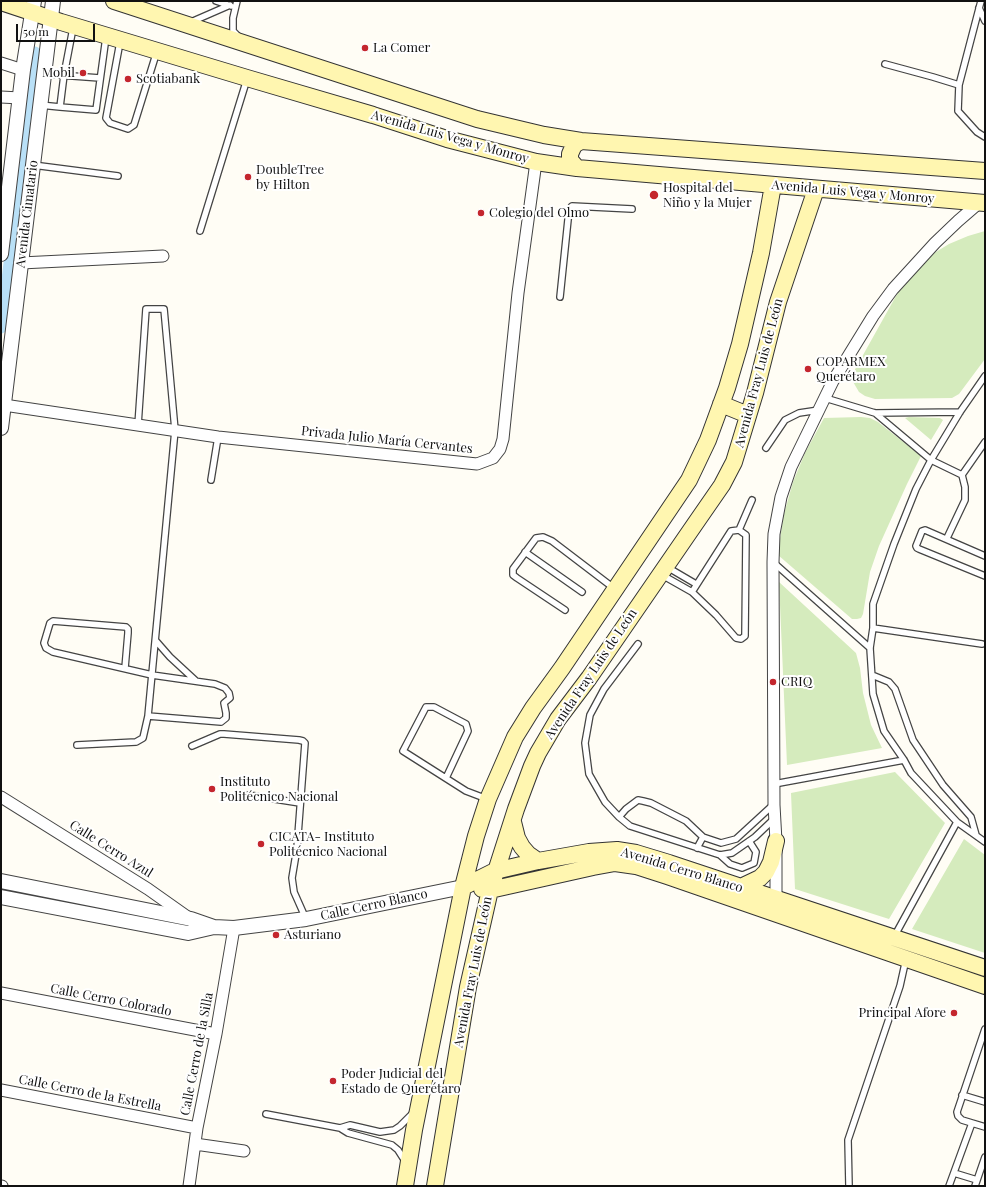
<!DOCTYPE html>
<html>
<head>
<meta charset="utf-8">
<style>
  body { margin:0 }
  #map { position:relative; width:986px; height:1187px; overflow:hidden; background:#fffdf5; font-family:"Playfair Display",serif }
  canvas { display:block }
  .frame { position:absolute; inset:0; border:2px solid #111; pointer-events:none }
  .scale { position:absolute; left:16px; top:24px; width:79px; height:18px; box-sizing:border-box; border:2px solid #111; border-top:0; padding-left:5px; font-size:12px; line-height:14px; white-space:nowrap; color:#111; -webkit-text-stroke:3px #fff; paint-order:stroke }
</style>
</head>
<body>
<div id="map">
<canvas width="986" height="1187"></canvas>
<div class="frame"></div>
<div class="scale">50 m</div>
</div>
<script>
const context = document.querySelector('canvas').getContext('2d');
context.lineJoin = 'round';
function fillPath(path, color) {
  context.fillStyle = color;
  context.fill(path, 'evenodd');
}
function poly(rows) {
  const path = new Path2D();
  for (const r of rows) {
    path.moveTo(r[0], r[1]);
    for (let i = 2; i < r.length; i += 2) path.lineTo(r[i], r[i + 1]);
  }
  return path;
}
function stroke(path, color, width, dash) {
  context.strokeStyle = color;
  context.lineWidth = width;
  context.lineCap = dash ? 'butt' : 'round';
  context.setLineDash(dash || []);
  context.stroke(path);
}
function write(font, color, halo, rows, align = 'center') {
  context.font = font + ' "Playfair Display",serif';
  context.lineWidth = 4;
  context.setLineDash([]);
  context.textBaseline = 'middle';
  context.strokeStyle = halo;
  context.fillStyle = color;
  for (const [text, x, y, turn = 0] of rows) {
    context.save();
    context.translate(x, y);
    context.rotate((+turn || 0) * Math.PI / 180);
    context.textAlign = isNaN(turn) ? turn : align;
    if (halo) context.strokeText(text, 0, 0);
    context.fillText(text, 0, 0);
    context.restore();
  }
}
fillPath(poly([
  [985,231,985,359,959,394,952,398,875,399,865,396,859,392,852,380,853,373,901,287,931,255,949,244,968,236],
  [861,417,870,418,878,422,921,456,907,484,879,546,870,572,863,614,861,618,857,619,852,619,778,555,779,545,784,514,793,482,805,453,824,418],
  [909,417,940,418,943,420,931,440,905,418],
  [779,582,856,653,860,668,863,693,871,725,882,748,787,765],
  [895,772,945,823,889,919,795,889,791,793],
  [964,839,985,855,985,953,912,929]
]), '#d5ebbd');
stroke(poly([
  [1,328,35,52]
]), '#b9e0f7', 11);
const service = poly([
  [216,1,231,6],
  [237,1,233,18,233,31,238,36],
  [981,1,959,85,958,111,977,132,985,137],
  [979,8,985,21],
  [191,22,230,5],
  [73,28,64,75,60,107,96,110,106,37],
  [120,42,106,118,110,123,128,129,134,125,157,51],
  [885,64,933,77,959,85],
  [45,74,100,78],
  [40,105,60,107],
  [33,165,118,176],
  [200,231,247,79],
  [560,297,569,210,572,206,632,209],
  [985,376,960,412,931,460,916,489,894,544,873,604,873,628,870,648,873,694,884,731,904,760,911,773,957,822,985,842],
  [825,398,875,413,960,412],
  [875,413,931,460,962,475,965,487,965,500,947,538],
  [766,448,785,420,799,413,819,410],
  [962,475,985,442],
  [211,480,218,437],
  [739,530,746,535,745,636,741,639,736,638,716,615,692,592,731,531,739,530],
  [739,530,752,500],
  [525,552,582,592],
  [985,556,925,530,922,531,916,546,917,548,919,549,985,576],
  [773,562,870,648],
  [667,567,696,584],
  [662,575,692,592],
  [565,610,517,578,513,575,513,569,536,538,543,537,552,541,615,589],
  [873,628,982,644],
  [156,641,170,657,196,681],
  [638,644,604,689,590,715,585,743,589,774,605,802,619,817,630,826,720,855,732,853,755,837,775,818],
  [125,668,128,633,128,629,126,627,53,621,50,623,44,643,46,648,53,652,152,675,215,684,225,688,229,693,230,698,224,703,226,713,226,718,221,722,148,716],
  [872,675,889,682,895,689,913,740,943,785,971,817,976,835],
  [77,745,136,742,143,738,148,716,175,430,164,309,146,309,138,425],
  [192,746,220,734,224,734,299,740,303,741,305,743,297,848,292,878,294,892,306,919],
  [446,778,468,731,466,724,434,707,426,707,403,751,466,791,487,799],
  [774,784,904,760],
  [249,795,300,803],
  [619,817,626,809,638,800,643,801,651,803,686,821,703,837,721,843,736,839,773,805],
  [697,848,703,837],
  [720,855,730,864,742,868,754,863,756,852,749,841],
  [894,937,957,822],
  [985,1029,957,1112,958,1116,962,1120,985,1127],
  [962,1095,985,1102],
  [266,1114,340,1128],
  [405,1161,398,1150,392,1145,348,1133,340,1128,350,1125,380,1132,394,1130,400,1126,413,1113],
  [954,1173,977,1180],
  [849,1186,848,1140,900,986,906,959],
  [949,1186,972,1123],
  [975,1186,985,1157]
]);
const minor = poly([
  [1,63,23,70],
  [1,97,20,98],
  [21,263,163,256],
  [4,405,218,437,477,464,493,458,500,449,503,439,518,293,536,162],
  [1,797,148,889,189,918],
  [776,900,776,841,774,805,773,562,774,534,781,497,791,467,833,381,873,316,893,289,935,243,958,221,980,202],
  [1,993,216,1034],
  [1,1090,197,1128],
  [195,1144,244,1151],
  [1,1186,2,1186],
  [189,1186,197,1128,216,1034,234,928]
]);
const tertiary = poly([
  [1,254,23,70,34,1],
  [1,428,53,1],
  [1,881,191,919,214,927,234,928,306,919,463,887],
  [1,897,188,933,214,927]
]);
const secondary = poly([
  [114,1,477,119,544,135,581,141,985,171],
  [1,2,61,22,247,78,373,115,447,139,536,162,577,168,985,203],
  [577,168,570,160,570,154,574,145,581,141],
  [721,404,748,415],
  [513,822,517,838,522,847,528,854,538,861],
  [463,887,495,871,538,861,589,852,617,850,636,853,669,863,985,968],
  [741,887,760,878,766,872,771,862,776,841],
  [482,889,490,890,593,867,615,863,636,866,667,876,985,986],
  [405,1186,414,1130,463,887,476,836,488,799,515,737,533,708,562,668,689,480,708,440,727,388,740,344,761,253,773,185],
  [435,1186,468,987,490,890,516,809,532,766,538,753,558,719,589,678,695,524,722,485,734,462,755,393,778,302,816,189]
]);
stroke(service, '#444', 8);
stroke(minor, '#444', 13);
stroke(tertiary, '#444', 16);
stroke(secondary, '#333', 18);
stroke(service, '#fff', 5.5);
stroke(minor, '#fff', 11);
stroke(tertiary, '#fff', 14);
stroke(secondary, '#fff6b0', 16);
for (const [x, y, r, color] of [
  [365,48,4,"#c4262e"],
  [83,73,4,"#c4262e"],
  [128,79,4,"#c4262e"],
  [248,177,4,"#c4262e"],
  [654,195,5,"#c4262e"],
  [481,213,4,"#c4262e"],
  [808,369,4,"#c4262e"],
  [773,682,4,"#c4262e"],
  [212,789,4,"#c4262e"],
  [261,844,4,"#c4262e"],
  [276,935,4,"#c4262e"],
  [954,1013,4,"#c4262e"],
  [333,1081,4,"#c4262e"]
]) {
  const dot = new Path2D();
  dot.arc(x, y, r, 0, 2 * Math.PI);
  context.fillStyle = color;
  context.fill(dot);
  stroke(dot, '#fff', 1.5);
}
write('13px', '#111', '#fff', [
  ["La Comer",373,48],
  ["Mobil",75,73,"right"],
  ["Scotiabank",136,79],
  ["DoubleTree",256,170],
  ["by Hilton",256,185],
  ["Hospital del",663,188],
  ["Niño y la Mujer",663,203],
  ["Colegio del Olmo",489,213],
  ["COPARMEX",816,362],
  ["Querétaro",816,377],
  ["CRIQ",781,682],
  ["Instituto",220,782],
  ["Politécnico Nacional",220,797],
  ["CICATA- Instituto",269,837],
  ["Politécnico Nacional",269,852],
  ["Asturiano",284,935],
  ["Principal Afore",946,1013,"right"],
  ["Poder Judicial del",341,1074],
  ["Estado de Querétaro",341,1089]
], 'left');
write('13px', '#111', '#fff', [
  ["Avenida Luis Vega y Monroy",450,137,16],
  ["Avenida Luis Vega y Monroy",853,192,5],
  ["Avenida Cimatario",27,214,-83],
  ["Avenida Fray Luis de León",759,373,-75],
  ["Privada Julio María Cervantes",387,440,6],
  ["Avenida Fray Luis de León",591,674,-56],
  ["Calle Cerro Azul",111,849,32],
  ["Avenida Cerro Blanco",682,870,17],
  ["Calle Cerro Blanco",374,905,-12],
  ["Avenida Fray Luis de León",473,972,-79],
  ["Calle Cerro Colorado",111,1000,11],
  ["Calle Cerro de la Silla",197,1054,-79],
  ["Calle Cerro de la Estrella",90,1093,11]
]);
</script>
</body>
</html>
